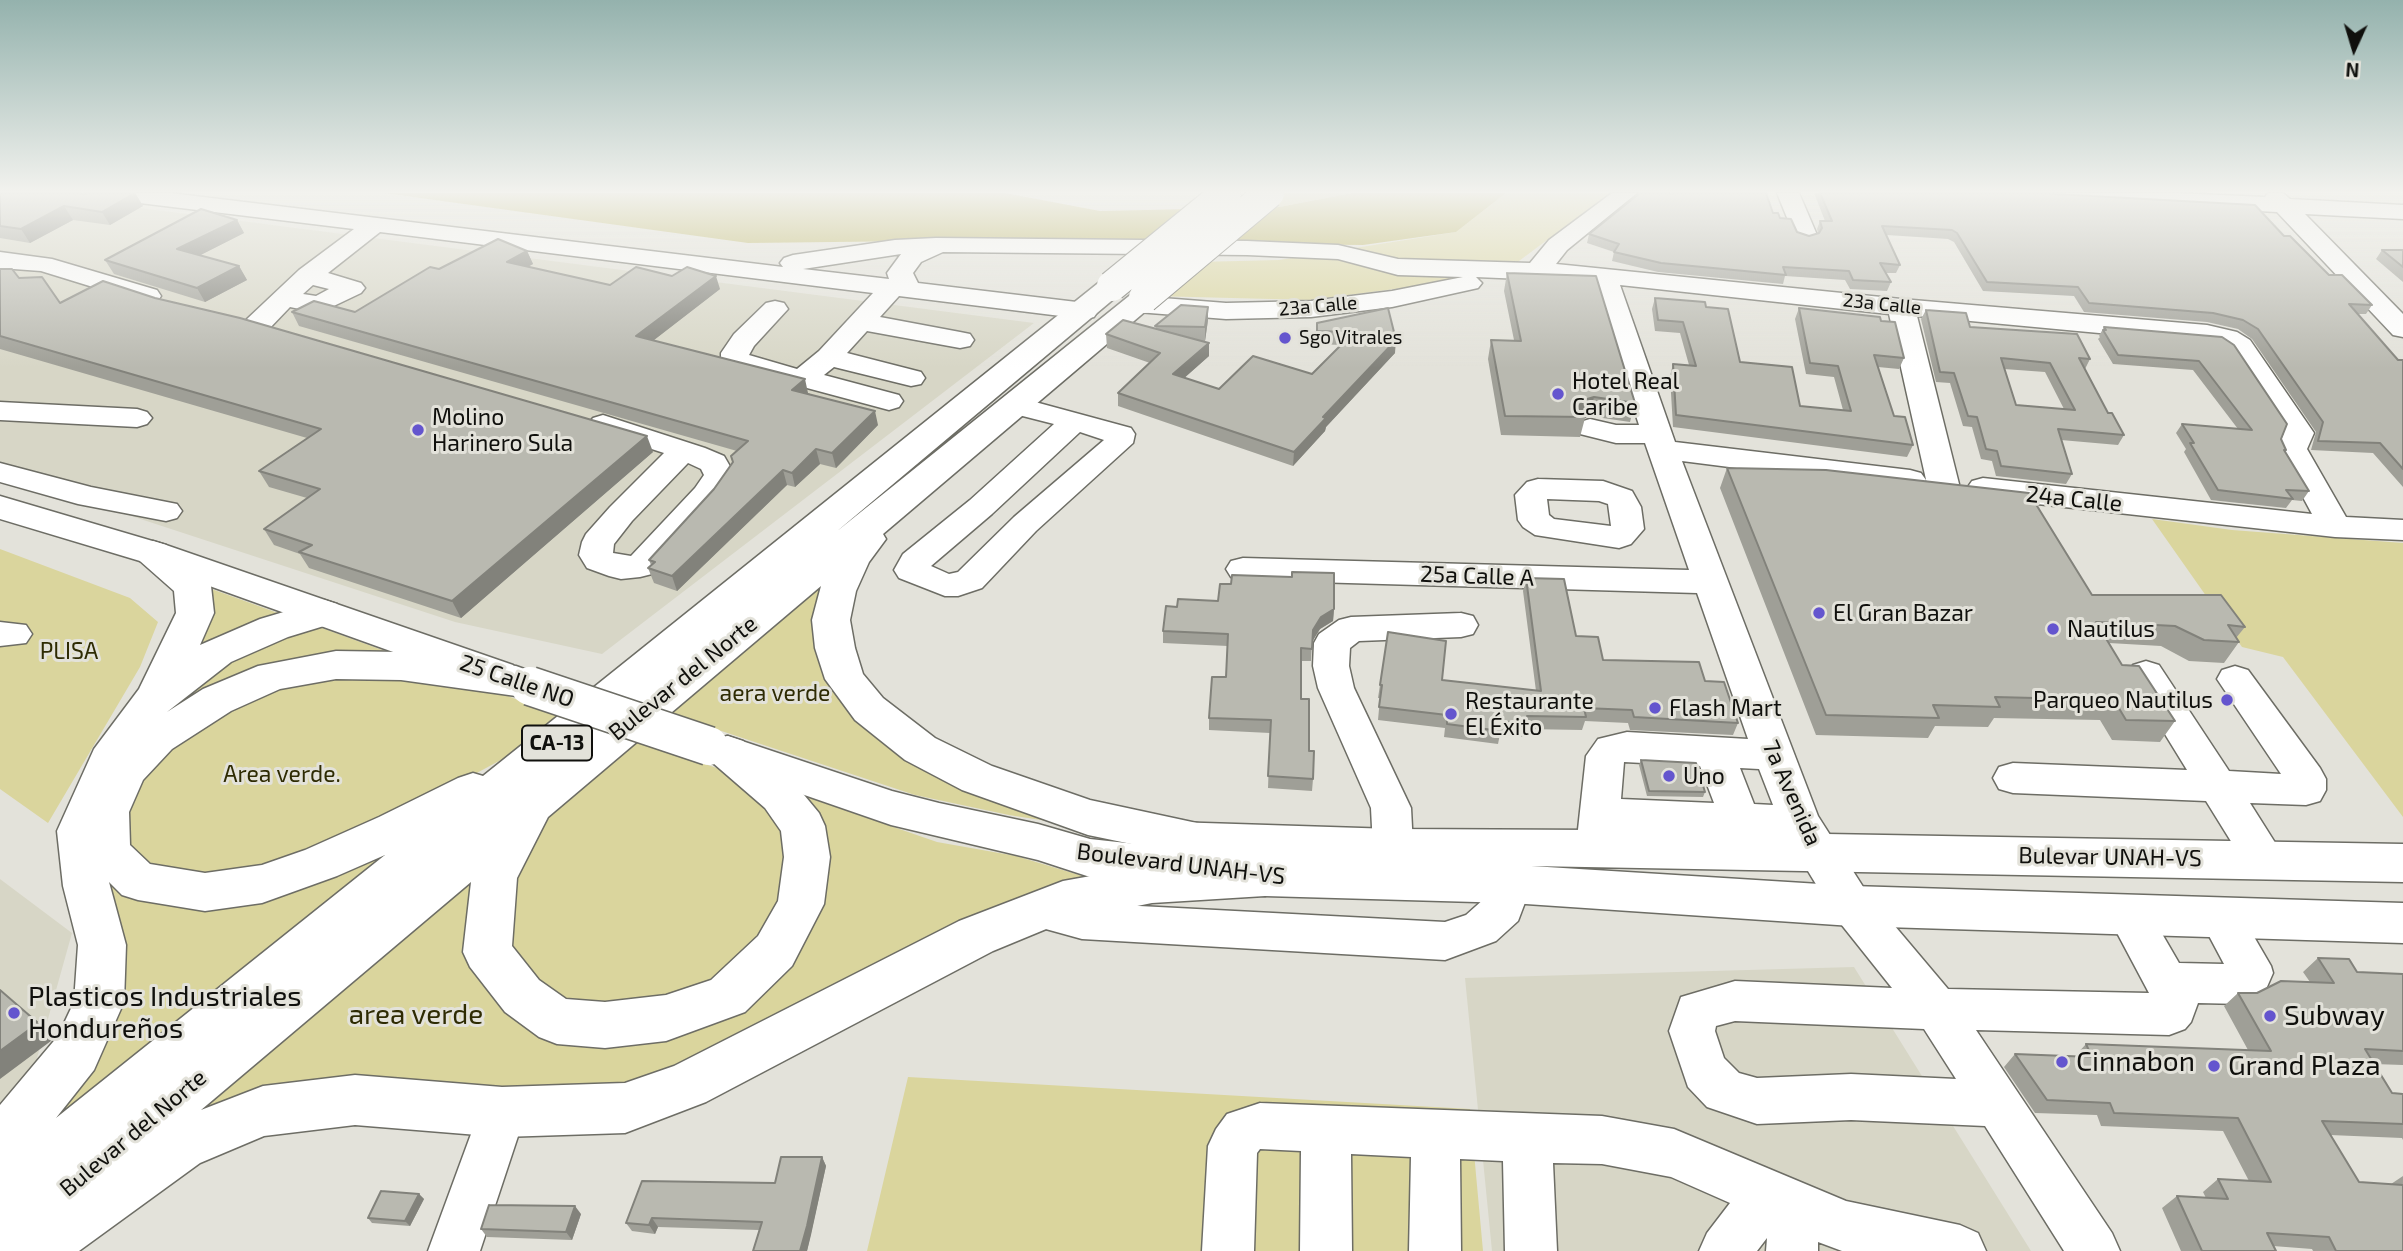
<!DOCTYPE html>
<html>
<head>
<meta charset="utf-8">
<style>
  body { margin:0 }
  #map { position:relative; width:2403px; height:1251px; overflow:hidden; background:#e3e2da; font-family:"Exo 2",sans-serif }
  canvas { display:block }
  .north { position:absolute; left:2319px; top:14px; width:70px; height:70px; -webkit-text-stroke:5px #e3e2da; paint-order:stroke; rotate:184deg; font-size:19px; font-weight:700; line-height:28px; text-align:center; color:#10100d }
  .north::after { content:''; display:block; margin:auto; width:24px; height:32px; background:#10100d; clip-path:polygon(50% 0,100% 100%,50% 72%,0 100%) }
</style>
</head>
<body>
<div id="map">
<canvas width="2403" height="1251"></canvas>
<div class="north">N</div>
</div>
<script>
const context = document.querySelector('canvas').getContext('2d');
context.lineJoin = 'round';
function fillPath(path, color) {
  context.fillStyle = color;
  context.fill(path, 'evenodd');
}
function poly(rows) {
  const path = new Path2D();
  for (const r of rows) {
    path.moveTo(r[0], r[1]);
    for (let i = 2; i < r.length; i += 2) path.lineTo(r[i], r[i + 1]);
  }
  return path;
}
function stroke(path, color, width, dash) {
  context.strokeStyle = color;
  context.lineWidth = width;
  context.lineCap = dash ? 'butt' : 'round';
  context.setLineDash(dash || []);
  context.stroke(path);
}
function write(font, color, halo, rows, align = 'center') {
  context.font = font + ' "Exo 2",sans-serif';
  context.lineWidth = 6;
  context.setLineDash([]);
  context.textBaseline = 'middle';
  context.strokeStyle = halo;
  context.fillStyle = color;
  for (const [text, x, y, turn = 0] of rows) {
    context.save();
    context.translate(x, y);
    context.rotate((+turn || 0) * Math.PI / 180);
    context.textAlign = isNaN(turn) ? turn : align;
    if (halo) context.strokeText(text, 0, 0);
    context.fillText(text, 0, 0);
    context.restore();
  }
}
fillPath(poly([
  [0,193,24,193,1034,323,602,654,455,622,0,473],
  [0,879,72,933,32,1076,0,1104],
  [1854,967,2031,1251,1492,1251,1465,978]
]), '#d7d6c6');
fillPath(poly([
  [1277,193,1352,193,1279,207,1259,208],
  [1506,193,1610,193,1515,264,1433,284,1310,300,1153,296,1198,262,1279,260,1456,232],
  [2152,519,2232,530,2403,543,2403,817,2283,657,2242,647],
  [0,549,130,598,158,622,140,667,48,823,0,789],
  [832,577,824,672,1060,823,1009,815,915,795,667,713],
  [206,587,289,617,179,670],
  [311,624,407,659,339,657,124,756,165,701,223,657],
  [337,675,483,686,558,716,510,755,392,819,318,853,212,881,153,871,124,846,121,809,152,757,270,686],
  [635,740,737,775,790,833,788,901,723,984,665,1003,577,1007,553,996,506,944,507,889,540,816],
  [798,794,937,842,1016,856,1096,880,610,1095,357,1084,80,1203,488,861,471,957,556,1037,791,952],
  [434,818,62,1120,0,1156,96,1046,98,878,203,905],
  [908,1077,1470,1109,1483,1251,867,1251]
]), '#dad59d');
fillPath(poly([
  [384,193,1005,193,1100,211,1279,207,1352,193,1506,193,1456,232,1363,245,919,241,748,243]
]), '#b7af55');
const minor = poly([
  [103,193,170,193,783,267,780,263,784,258,793,255,895,240,936,238,1247,241,1338,245,1398,259,1530,263,1549,240,1612,193,1637,193,1567,250,1556,264,1901,299,2207,325,2237,332,2250,340,2314,433,2307,449,2346,517,2403,520,2403,540,2335,537,1983,498,1972,495,1967,488,1972,481,1983,478,2312,514,2277,449,2284,433,2230,352,2217,344,1917,316,1959,484,1954,491,1943,494,1932,491,1927,484,1889,314,1620,285,1675,442,1910,470,1921,473,1926,480,1921,487,1910,490,1682,461,1818,816,1867,893,1948,989,2149,993,2107,914,2113,901,2128,896,2143,901,2179,963,2224,964,2199,917,2205,904,2220,899,2235,904,2271,966,2273,973,2263,996,2242,1004,2198,1003,2191,1022,2185,1029,2169,1035,1976,1030,2112,1233,2120,1251,2064,1251,1985,1126,1851,1120,1757,1124,1707,1107,1688,1087,1669,1031,1681,997,1735,981,1892,988,1837,919,1788,838,1618,831,1616,848,1610,860,1596,865,1582,860,1576,848,1586,756,1598,739,1627,732,1748,739,1697,593,1243,580,1231,577,1226,569,1231,561,1243,558,1689,570,1645,443,1616,443,1580,434,1575,428,1580,422,1590,419,1616,425,1639,425,1593,282,1476,277,1482,283,1478,288,1392,307,1311,317,1226,319,1137,312,1128,310,1124,304,1128,298,1137,296,1226,303,1311,301,1392,291,1463,277,1398,275,1338,259,1247,255,943,252,921,262,913,273,918,283,1085,303,1094,305,1098,311,1094,317,1085,319,899,296,880,317,960,332,970,334,974,340,970,346,960,348,867,331,847,353,921,372,925,378,921,384,911,386,834,367,824,375,899,395,903,401,899,407,889,410,725,366,721,360,721,353,734,334,766,303,775,301,784,303,788,309,754,346,749,355,797,369,819,351,873,293,380,232,328,273,361,283,365,288,361,293,319,313,290,307,267,331,257,333,247,331,244,325,247,319,299,270,354,229,115,200,107,198,103,193],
  [901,254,887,273,889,279,803,269,901,254],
  [313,285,329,289,316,296,303,294,313,285],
  [1624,762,1700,766,1714,803,1621,799,1624,762],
  [1740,768,1759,769,1773,805,1754,804,1740,768],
  [1735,1021,1924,1029,1956,1079,1851,1074,1757,1078,1739,1073,1724,1058,1715,1031,1716,1026,1735,1021],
  [1777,193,1799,193,1817,235,1814,240,1805,242,1796,240,1777,193],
  [2039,193,2175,193,2265,197,2268,193,2283,193,2290,199,2403,205,2403,219,2305,214,2403,314,2403,337,2393,335,2277,212,2051,200,2043,198,2039,193],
  [0,252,52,259,157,290,161,296,157,302,148,304,41,271,0,268,0,252],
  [1013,396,1131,428,1135,434,1133,443,1036,531,982,588,958,596,945,596,899,578,894,570,903,554,970,500,1054,424,1003,411,998,405,1003,399,1013,396],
  [1080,432,1104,440,1014,517,958,572,949,574,931,566,992,514,1080,432],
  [0,402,137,409,147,412,152,418,147,424,137,427,0,420,0,402],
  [603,415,705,448,724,456,735,475,717,502,660,567,652,574,640,577,621,579,609,576,587,568,579,555,582,542,586,534,610,507,664,453,593,430,588,424,593,418,603,415],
  [688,463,701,469,704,475,695,488,631,556,613,553,614,544,632,521,688,463],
  [0,463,91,487,177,504,182,511,177,518,166,521,78,504,0,482,0,463],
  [1538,479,1603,481,1632,491,1641,507,1644,529,1631,544,1619,548,1535,535,1523,527,1518,520,1515,495,1527,482,1538,479],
  [1547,499,1599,501,1608,504,1611,526,1554,519,1549,515,1547,499],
  [1461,613,1473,616,1478,625,1473,634,1461,637,1359,641,1350,648,1349,666,1354,688,1411,808,1413,847,1407,859,1393,864,1379,859,1373,847,1371,808,1318,688,1313,666,1314,643,1319,634,1339,620,1351,617,1461,613],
  [0,622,26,625,32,634,26,643,0,646,0,622],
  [2146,661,2159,665,2229,771,2281,774,2217,679,2222,670,2235,666,2248,670,2320,768,2326,779,2326,790,2320,801,2306,805,2250,803,2286,860,2280,872,2265,877,2250,872,2206,801,2013,793,1999,789,1993,778,1999,767,2013,763,2187,770,2128,674,2133,665,2146,661],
  [1511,867,1526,872,1532,884,1518,921,1496,941,1445,960,1082,939,1024,923,1018,910,1024,897,1039,892,1082,903,1445,922,1466,915,1485,898,1496,872,1511,867],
  [502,1089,519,1096,526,1112,480,1251,428,1251,485,1096,502,1089],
  [1260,1103,1602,1116,1674,1129,1846,1201,1960,1225,1978,1233,1986,1251,1842,1251,1818,1242,1818,1251,1766,1251,1767,1238,1757,1251,1699,1251,1707,1233,1730,1203,1671,1177,1602,1164,1553,1163,1557,1251,1505,1251,1503,1161,1460,1159,1461,1251,1409,1251,1411,1157,1351,1154,1352,1251,1300,1251,1301,1151,1260,1149,1257,1153,1254,1251,1202,1251,1208,1146,1216,1129,1227,1114,1260,1103]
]);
const major = poly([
  [0,496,166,545,513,665,519,675,513,685,499,689,485,685,140,561,0,519,0,496],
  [727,736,892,791,939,803,1038,824,1090,839,1154,846,1151,840,1157,827,1173,822,1393,829,1596,830,2403,844,2403,882,1531,866,1852,886,2403,903,2403,943,1852,926,1511,903,1265,896,1090,877,1038,860,891,825,712,763,706,752,712,741,727,736]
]);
const highway = poly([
  [1112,277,1122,280,1126,286,1122,292,836,532,1134,292,1144,289,1154,292,1158,298,1154,304,883,534,886,539,869,562,856,591,850,620,855,648,863,674,883,698,935,738,992,766,1090,800,1220,828,1226,841,1220,854,1204,859,1088,835,962,790,905,760,855,720,825,679,815,648,812,620,821,586,548,817,517,878,512,946,539,980,566,999,605,1002,666,995,711,980,758,936,778,901,784,857,781,831,765,808,713,763,707,752,713,741,728,736,743,741,795,784,819,813,825,826,830,857,824,904,792,966,745,1012,666,1041,605,1048,557,1044,539,1037,505,1012,470,967,463,952,471,882,201,1110,263,1086,355,1075,502,1087,625,1083,674,1066,959,921,1063,881,1152,865,1265,858,1281,864,1288,877,1281,890,1265,896,1152,903,1068,920,993,951,706,1102,625,1133,502,1137,355,1125,264,1136,200,1163,79,1251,0,1251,0,1105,58,1036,74,1002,78,945,63,886,57,831,94,749,139,689,176,613,174,591,140,561,135,553,140,545,153,541,166,545,205,577,211,586,214,613,200,645,260,619,324,600,337,604,343,613,337,622,288,637,231,662,167,712,203,689,258,666,336,651,401,652,516,666,530,671,536,681,530,691,516,696,401,680,336,679,280,689,231,711,172,749,143,780,129,812,130,845,150,864,205,873,262,865,305,850,379,817,458,778,473,773,483,776,1102,280,1112,277],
  [385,855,56,1118,94,1070,124,1002,126,945,109,882,122,895,138,900,205,911,262,903,337,876,385,855]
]);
stroke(minor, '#6d6d65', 3);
stroke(major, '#6d6d65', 3);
stroke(highway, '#6d6d65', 3);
fillPath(minor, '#fff');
fillPath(major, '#fff');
fillPath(highway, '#fff');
const majorBridge = poly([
  [530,686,709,746]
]);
const highwayBridge = poly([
  [1112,286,1226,193],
  [1144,298,1269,193]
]);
stroke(majorBridge, '#6d6d65', 41, []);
stroke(highwayBridge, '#6d6d65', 32, []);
stroke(majorBridge, '#fff', 38);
stroke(highwayBridge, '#fff', 30);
fillPath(poly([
  [0,193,135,193,143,206,110,225,73,220,30,243,0,238],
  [1669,193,1766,193,1773,213,1797,232,1809,236,1818,233,1817,229,1820,221,1825,221,1814,193,2050,193,2284,236,2329,275,2372,305,2366,314,2357,314,2398,360,2403,360,2403,487,2373,453,2311,450,2316,432,2252,339,2238,329,2207,322,2084,312,2074,296,1983,291,1954,242,1948,239,1887,235,1900,265,1896,273,1886,273,1891,282,1887,291,1850,289,1845,280,1785,276,1783,284,1658,272,1612,261,1614,252,1587,243,1589,234],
  [237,220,244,233,200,255,239,266,247,280,205,302,114,274,105,260],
  [2382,250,2403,250,2403,282,2376,259],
  [527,251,533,264,528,267,610,285,720,289,654,340,808,393,878,425,836,468,820,464,795,487,787,485,677,591,654,583,648,568,651,565,649,560,714,489,733,462,737,451,299,326,292,312,355,312,439,269],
  [0,269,19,278,60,303,155,298,653,452,461,618,309,568,300,554,274,545,264,529,307,498,269,487,259,471,307,438,0,349],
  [1507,273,1635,403,1630,422,1589,416,1585,418,1580,437,1501,435,1488,359,1491,340,1514,340,1504,291],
  [1655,298,1706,307,1740,362,1800,406,1843,410,1834,377,1806,374,1795,319,1799,308,1881,321,1904,358,1899,369,1878,367,1894,416,1913,445,1907,457,1673,427,1670,376,1673,364,1689,365,1680,333,1655,331,1652,309],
  [1388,308,1395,353,1326,427,1325,431,1293,466,1118,406,1118,393,1150,363,1107,348,1106,334,1156,329,1155,326,1208,320,1205,341,1200,341,1209,356,1184,378,1219,389,1312,374,1341,345,1317,344,1317,323],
  [1926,310,1970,327,2090,359,2085,369,2108,413,2124,435,2118,445,2061,440,2072,474,2066,484,1996,476,1992,461,1981,459,1972,427,1963,426,1950,383,1936,382,1921,319],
  [2004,369,2045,372,2064,409,2016,405],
  [2104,327,2222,337,2281,439,2286,450,2285,451,2309,491,2302,501,2292,500,2286,508,2211,500,2184,452,2186,449,2176,433,2182,424,2238,429,2193,370,2113,364,2098,339,2100,337,2099,336],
  [1727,468,2092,595,2245,627,2236,638,2239,642,2224,663,2189,661,2161,646,2109,643,2122,665,2175,721,2160,742,2112,740,2100,720,1994,718,1988,727,1935,726,1928,738,1816,735,1720,488],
  [1526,578,1576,636,1603,660,1705,681,1738,723,1733,735,1630,730,1628,723,1585,721,1582,730,1525,729,1523,737,1500,734,1498,744,1444,737,1445,728,1378,720,1380,698,1378,698,1388,632,1442,680,1536,691,1523,591],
  [1177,607,1334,609,1333,621,1320,629,1312,641,1311,661,1301,661,1301,699,1313,779,1312,791,1268,788,1270,733,1209,730,1209,718,1226,677,1228,646,1163,643,1163,631],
  [1641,760,1705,792,1703,797,1647,796,1639,765],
  [2318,958,2357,972,2403,974,2403,1065,2374,1064,2392,1093,2403,1094,2403,1140,2402,1138,2330,1135,2359,1182,2391,1184,2403,1176,2403,1251,2313,1251,2312,1249,2273,1246,2276,1251,2181,1251,2162,1208,2177,1196,2206,1198,2203,1192,2218,1179,2249,1181,2223,1131,2101,1126,2097,1115,2035,1113,2004,1067,2015,1054,2075,1056,2086,1044,2248,1050,2224,1006,2238,993,2257,993,2310,982,2303,972],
  [822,1157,826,1166,807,1251,753,1251,759,1230,658,1227,655,1234,632,1231,626,1223,775,1183],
  [419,1194,424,1199,410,1226,372,1223,368,1218],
  [581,1214,572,1240,487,1237,481,1229]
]), '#9f9f97');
fillPath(poly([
  [135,193,143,206,110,225,102,212],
  [64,206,73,220,30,243,21,229],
  [237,220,244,233,185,263,177,249],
  [527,251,533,264,512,275,507,262],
  [239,266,247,280,205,302,197,288],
  [716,276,720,289,641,350,636,336],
  [1208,307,1208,320,1205,341,1205,327],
  [1396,340,1395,353,1326,427,1325,431,1293,466,1294,452,1323,417],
  [1209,343,1209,356,1173,388,1173,374],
  [805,379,808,393,796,404,792,390],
  [1594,397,1589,416,1585,418,1578,407,1584,400],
  [875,411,878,425,836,468,832,453],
  [647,436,653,452,461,618,452,601],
  [816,449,820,464,795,487,792,473],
  [783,470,787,485,677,591,672,576],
  [1334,609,1333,621,1320,629,1312,642,1313,630,1321,617],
  [0,990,54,1037,51,1041,0,1079],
  [822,1157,826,1166,811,1235,807,1251,800,1251],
  [419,1194,424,1199,410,1226,405,1221],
  [575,1206,581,1214,572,1240,566,1232],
  [652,1218,658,1227,655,1234,649,1225]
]), '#82827b');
const building = poly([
  [0,193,79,193,85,194,87,193,135,193,102,212,64,206,21,229,0,226,0,193],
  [1640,193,1668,193,1673,194,1673,193,1766,193,1773,213,1778,213,1780,218,1791,219,1797,232,1809,236,1819,233,1822,228,1820,221,1832,221,1820,193,2050,193,2055,194,2255,205,2284,236,2290,236,2329,275,2342,275,2372,305,2349,304,2398,360,2403,360,2403,469,2380,443,2318,441,2323,422,2258,329,2243,320,2213,313,2089,303,2078,287,1987,282,1957,233,1952,230,1882,226,1900,265,1880,263,1891,282,1853,280,1849,271,1783,267,1786,275,1661,263,1614,252,1619,244,1589,234,1640,193],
  [201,209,237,220,177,249,239,266,197,288,105,260,201,209],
  [498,239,527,251,507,262,610,285,636,267,672,276,687,267,716,276,636,336,805,379,792,390,875,411,832,453,816,449,792,473,783,470,672,576,648,568,655,562,649,560,714,489,733,462,731,456,748,441,292,312,314,301,355,312,430,267,439,269,498,239],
  [2382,250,2403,250,2403,267,2382,250],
  [0,269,12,269,19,278,42,277,60,303,103,281,155,298,240,318,647,436,452,601,299,552,312,545,264,529,320,489,259,471,321,429,0,336,0,269],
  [1507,273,1596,276,1635,403,1594,397,1584,400,1578,407,1585,417,1505,416,1491,340,1521,341,1507,273],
  [1655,298,1705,302,1706,307,1728,309,1740,362,1792,367,1800,406,1851,411,1838,366,1810,363,1799,308,1880,317,1881,321,1895,322,1904,358,1874,355,1894,416,1905,417,1913,445,1676,415,1673,364,1696,366,1683,322,1658,320,1655,298],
  [1181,305,1208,307,1205,327,1155,326,1181,305],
  [1388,308,1396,340,1323,417,1326,418,1294,452,1118,393,1160,353,1106,334,1123,320,1209,343,1173,374,1219,389,1253,356,1312,374,1354,332,1317,331,1317,323,1388,308],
  [1926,310,1966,313,1970,327,2077,334,2090,359,2079,358,2108,413,2112,413,2124,435,2058,429,2072,474,2001,466,1997,451,1986,449,1977,417,1968,416,1954,373,1940,372,1926,310],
  [2001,358,2050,363,2075,410,2016,405,2001,358],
  [2104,327,2222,337,2234,345,2287,424,2281,439,2286,450,2284,450,2309,491,2286,490,2293,499,2218,490,2190,443,2194,443,2182,424,2252,430,2199,361,2118,355,2103,330,2106,330,2104,327],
  [1727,468,1826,470,2029,493,2092,595,2221,595,2245,627,2228,625,2239,642,2204,640,2175,626,2096,622,2122,665,2139,666,2175,721,2126,720,2114,700,1995,697,2000,707,1933,705,1939,718,1826,715,1727,468],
  [1292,572,1334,573,1334,609,1321,617,1313,630,1312,649,1301,648,1301,699,1309,699,1309,751,1314,751,1313,779,1268,776,1271,720,1209,718,1212,677,1226,677,1228,634,1163,631,1166,606,1177,607,1178,599,1218,601,1220,584,1231,584,1232,575,1292,577,1292,572],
  [1526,578,1564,579,1576,636,1598,637,1603,660,1699,662,1705,681,1724,682,1738,723,1634,717,1632,710,1584,708,1586,717,1527,716,1527,724,1501,721,1501,731,1447,724,1447,715,1379,707,1382,685,1380,685,1388,632,1446,641,1442,680,1541,691,1526,578],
  [1641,760,1696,763,1705,792,1649,791,1641,760],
  [2318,958,2349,959,2357,972,2403,974,2403,1051,2365,1049,2392,1093,2403,1094,2403,1124,2322,1121,2359,1182,2403,1185,2403,1251,2336,1251,2329,1237,2267,1233,2276,1251,2202,1251,2177,1196,2228,1199,2218,1179,2271,1182,2238,1118,2114,1113,2110,1103,2047,1100,2015,1054,2092,1057,2086,1044,2271,1051,2238,993,2257,993,2281,981,2334,983,2318,958],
  [0,990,37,1022,34,1026,0,1051,0,990],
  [781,1157,822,1157,807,1226,800,1251,753,1251,762,1222,652,1218,649,1225,626,1223,642,1181,775,1183,781,1157],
  [381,1191,419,1194,405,1221,368,1218,381,1191],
  [489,1205,575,1206,566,1232,481,1229,489,1205]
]);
fillPath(building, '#b9b9b0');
stroke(building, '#82827b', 2);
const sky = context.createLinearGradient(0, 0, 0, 368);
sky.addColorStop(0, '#94b2ad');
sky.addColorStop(0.52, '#f2f2ee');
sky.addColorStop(1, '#f2f2ee00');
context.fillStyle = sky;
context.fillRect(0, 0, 2403, 368);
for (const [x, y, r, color] of [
  [1285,338,7,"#6455ce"],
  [1558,394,7,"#6455ce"],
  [418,430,7,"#6455ce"],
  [1819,613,7,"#6455ce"],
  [2053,629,7,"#6455ce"],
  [2227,700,7,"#6455ce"],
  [1655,708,7,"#6455ce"],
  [1451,714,7,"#6455ce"],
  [1669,776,7,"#6455ce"],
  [14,1013,7,"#6455ce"],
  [2270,1016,7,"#6455ce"],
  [2062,1062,7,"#6455ce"],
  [2214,1066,7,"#6455ce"]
]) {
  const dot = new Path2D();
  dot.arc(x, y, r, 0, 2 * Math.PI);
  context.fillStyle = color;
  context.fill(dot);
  stroke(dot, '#e3e2da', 2.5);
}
write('19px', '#10100d', '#e3e2da', [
  ["23a Calle",1882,304,6],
  ["23a Calle",1318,306,-5]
]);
write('19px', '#10100d', '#e3e2da', [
  ["Sgo Vitrales",1299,338]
], 'left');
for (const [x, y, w] of [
  [557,743,70]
]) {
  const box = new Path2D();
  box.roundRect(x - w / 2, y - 17.5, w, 35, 5);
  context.fillStyle = '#e3e2da';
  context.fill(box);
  stroke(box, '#10100d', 2);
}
write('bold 21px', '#10100d', null, [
  ["CA-13",557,743]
]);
write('23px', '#10100d', '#e3e2da', [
  ["Hotel Real",1572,381],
  ["Caribe",1572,407],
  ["Molino",432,417],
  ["Harinero Sula",432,443],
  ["El Gran Bazar",1833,613],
  ["Nautilus",2067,629],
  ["Parqueo Nautilus",2213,700,"right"],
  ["Restaurante",1465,701],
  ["El Éxito",1465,727],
  ["Flash Mart",1669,708],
  ["Uno",1683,776]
], 'left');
write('23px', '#10100d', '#e3e2da', [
  ["24a Calle",2074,499,6],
  ["25a Calle A",1477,576,2],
  ["Bulevar del Norte",683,678,-39],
  ["25 Calle NO",517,681,19],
  ["7a Avenida",1792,793,66],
  ["Bulevar UNAH-VS",2110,857,1],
  ["Boulevard UNAH-VS",1181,864,7],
  ["Bulevar del Norte",133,1133,-40]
]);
write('23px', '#2e2b03', '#e3e2da', [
  ["PLISA",69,651],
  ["aera verde",775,693],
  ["Area verde.",282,774]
]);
write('28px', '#10100d', '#e3e2da', [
  ["Plasticos Industriales",28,997],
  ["Hondureños",28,1029],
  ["Subway",2284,1016],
  ["Cinnabon",2076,1062],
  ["Grand Plaza",2228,1066]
], 'left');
write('28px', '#2e2b03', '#e3e2da', [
  ["area verde",416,1015]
]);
</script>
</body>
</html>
